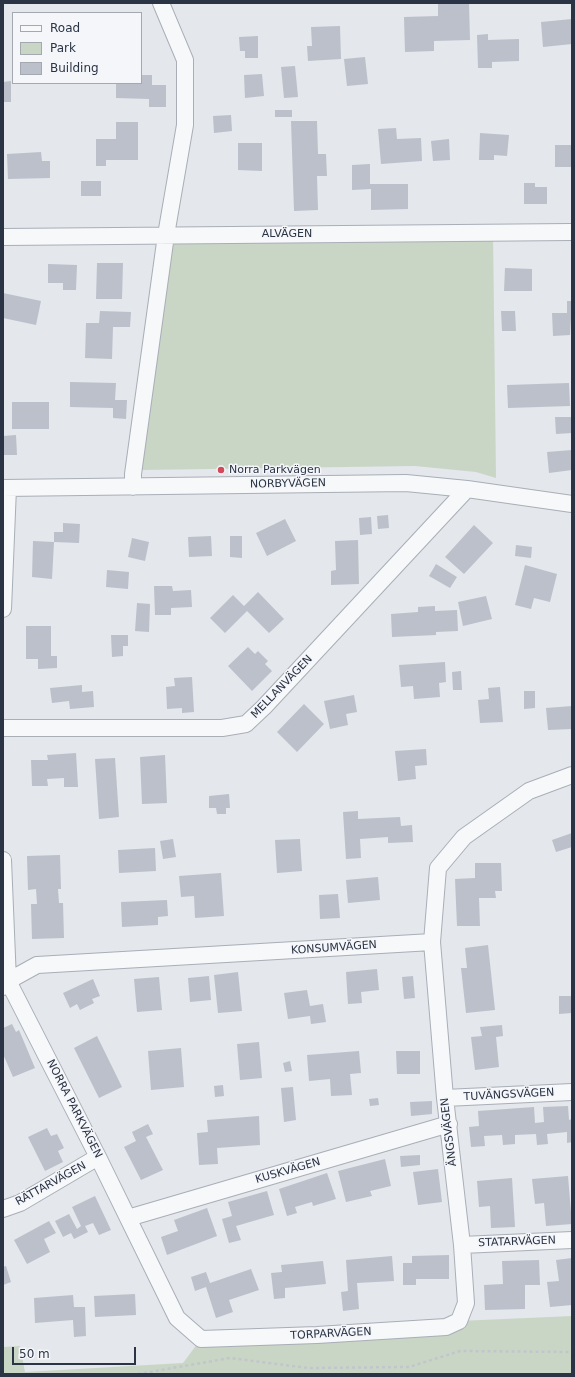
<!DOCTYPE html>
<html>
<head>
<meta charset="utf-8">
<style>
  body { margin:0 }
  #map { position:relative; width:575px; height:1377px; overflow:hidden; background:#e4e7ec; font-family:"DejaVu Sans",sans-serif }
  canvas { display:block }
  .frame { position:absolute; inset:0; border:4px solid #2b3445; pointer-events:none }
  .legend { position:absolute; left:12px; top:12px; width:130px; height:72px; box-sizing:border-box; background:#f4f6f9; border:1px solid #a4a8b1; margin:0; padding:5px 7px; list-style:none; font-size:12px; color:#2b3445 }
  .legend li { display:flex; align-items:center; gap:8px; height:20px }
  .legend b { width:20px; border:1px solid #a4a8b1 }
  .scale { position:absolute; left:12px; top:1347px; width:124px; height:18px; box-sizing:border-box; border:2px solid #2b3445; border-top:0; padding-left:5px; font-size:12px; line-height:14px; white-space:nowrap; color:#2b3445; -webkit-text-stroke:3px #f4f6f9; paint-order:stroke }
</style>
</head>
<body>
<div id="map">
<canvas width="575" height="1377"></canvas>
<div class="frame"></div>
<ul class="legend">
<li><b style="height:5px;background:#f7f8fa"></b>Road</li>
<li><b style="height:11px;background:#c9d6c5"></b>Park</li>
<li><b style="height:11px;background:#bbc0ca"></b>Building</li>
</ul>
<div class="scale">50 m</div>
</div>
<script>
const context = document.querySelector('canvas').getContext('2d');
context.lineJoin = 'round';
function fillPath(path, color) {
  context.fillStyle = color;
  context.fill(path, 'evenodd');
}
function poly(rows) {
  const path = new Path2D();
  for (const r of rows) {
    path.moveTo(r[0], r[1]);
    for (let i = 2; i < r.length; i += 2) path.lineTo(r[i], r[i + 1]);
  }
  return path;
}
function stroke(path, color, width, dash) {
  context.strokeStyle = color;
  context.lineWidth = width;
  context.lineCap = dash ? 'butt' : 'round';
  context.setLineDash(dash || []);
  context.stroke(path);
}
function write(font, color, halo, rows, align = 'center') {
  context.font = font + ' "DejaVu Sans",sans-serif';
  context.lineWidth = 3;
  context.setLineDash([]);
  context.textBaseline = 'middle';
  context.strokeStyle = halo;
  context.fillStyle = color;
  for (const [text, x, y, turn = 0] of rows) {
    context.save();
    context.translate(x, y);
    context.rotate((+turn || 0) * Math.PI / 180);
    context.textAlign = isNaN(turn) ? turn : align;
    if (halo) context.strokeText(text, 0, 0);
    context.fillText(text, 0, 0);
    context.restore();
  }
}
fillPath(poly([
  [493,233,496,478,476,472,415,466,142,470,133,474,166,235],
  [572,1316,572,1374,3,1374,3,1347,20,1346,25,1372,183,1363,201,1339,459,1321]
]), '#c9d6c5');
fillPath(poly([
  [438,3,469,3,470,40,434,41,434,51,405,52,404,17,438,16],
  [572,19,572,44,543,47,541,22],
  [340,26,341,59,308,61,307,46,312,46,311,27],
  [488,34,488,40,519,39,519,61,492,62,492,68,478,68,477,35],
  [258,36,258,58,245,58,245,51,240,51,239,37],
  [365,57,368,84,347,86,344,59],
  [295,66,298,97,284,98,281,67],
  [262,74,264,96,245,98,244,75],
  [141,75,152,75,152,85,166,85,166,107,149,107,149,99,116,98,116,83,141,83],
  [11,81,11,102,3,102,3,82],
  [275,110,292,110,292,117,275,117],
  [231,115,232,131,214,133,213,116],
  [291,121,317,121,318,154,326,154,327,176,317,176,318,210,294,211],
  [116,122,138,122,138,160,106,160,106,166,96,166,96,139,116,139],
  [396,128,397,139,421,138,422,161,381,164,378,129],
  [480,133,509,135,507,156,494,155,494,160,479,160],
  [449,139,450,160,433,161,431,141],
  [238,143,262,143,262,171,238,170],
  [555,145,572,145,572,167,555,167],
  [41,152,42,161,50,161,50,178,8,179,7,154],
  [370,164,370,184,408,184,408,209,371,210,371,189,352,190,352,165],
  [81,181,101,181,101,196,81,196],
  [524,183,535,183,535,187,547,187,547,204,524,204],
  [97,263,123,263,122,299,96,299],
  [48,264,77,265,76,290,63,290,63,283,48,283],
  [505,268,532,269,532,291,504,291],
  [3,293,41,301,36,325,3,318],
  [567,301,572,301,570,335,553,336,552,313,567,313],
  [100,311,131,312,130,327,113,327,112,359,85,358,86,323,99,323],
  [501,311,515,311,516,331,502,331],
  [70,382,116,383,115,400,127,400,126,419,113,418,113,408,70,407],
  [569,383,570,406,508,408,507,385],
  [12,402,49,402,49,429,12,429],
  [555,417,571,417,572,433,556,434],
  [16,435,17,455,3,455,3,436],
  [572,450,572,470,549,473,547,452],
  [388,515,389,528,378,529,377,516],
  [371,517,372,534,360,535,359,518],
  [285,519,296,541,267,556,256,533],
  [63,523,80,524,79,543,54,542,54,532,63,532],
  [474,525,493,543,464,574,445,557],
  [211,536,212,556,189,557,188,537],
  [230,536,242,536,242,558,230,557],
  [132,538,149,542,145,561,128,557],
  [358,540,359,584,331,585,331,571,336,570,335,541],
  [33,541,54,542,52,579,32,577],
  [516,545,532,547,531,558,515,556],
  [436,564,457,577,450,588,429,576],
  [525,565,557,574,550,602,534,598,531,609,515,605],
  [107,570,129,572,128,589,106,587],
  [154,586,172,586,173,591,191,590,192,607,171,608,171,615,155,615],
  [258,592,284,619,269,633,247,611,225,633,210,618,233,595,244,606],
  [486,596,492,619,463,626,458,602],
  [137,603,150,604,149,632,135,631],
  [435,606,435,611,457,610,458,631,436,632,436,635,392,637,391,614,418,612,418,607],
  [26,626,51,626,51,656,57,656,57,668,38,669,38,659,26,659],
  [111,635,128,635,128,646,123,646,123,656,112,657],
  [248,647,255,654,258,651,268,661,265,664,272,671,252,691,228,666],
  [445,662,446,682,439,683,440,697,414,699,413,686,401,687,399,665],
  [461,671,462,690,453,690,452,672],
  [192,677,194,712,182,713,182,708,167,709,166,687,175,686,174,678],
  [82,685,82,692,93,691,94,707,70,709,69,701,52,703,50,688],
  [500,687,503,722,480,723,478,700,489,699,488,688],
  [524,691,535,691,535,708,524,709],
  [354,695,357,712,346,714,348,725,330,729,324,701],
  [304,704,324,724,297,752,277,732],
  [572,706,572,729,548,730,546,708],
  [426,749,427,765,415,766,416,779,398,781,395,751],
  [76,753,78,787,64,787,64,778,47,779,48,786,32,786,31,760,48,760,47,755],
  [165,755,167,803,142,804,140,757],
  [115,758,119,817,99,819,95,759],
  [229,794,230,808,226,808,226,814,217,814,216,808,209,808,209,796],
  [358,811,358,819,400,817,401,826,412,825,413,842,388,843,388,837,360,839,361,858,346,859,343,812],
  [572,833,572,847,556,852,552,840],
  [173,839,176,857,163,859,160,841],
  [300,839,302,871,277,873,275,840],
  [155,848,156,871,119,873,118,850],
  [60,855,61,889,58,889,59,903,63,903,64,938,32,939,31,904,37,904,36,889,28,890,27,856],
  [475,863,501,863,502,891,495,891,496,898,479,898,480,926,457,926,455,879,475,878],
  [221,873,224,916,195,918,194,896,181,897,179,876],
  [378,877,380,900,348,903,346,880],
  [338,894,340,918,320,919,319,895],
  [167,900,168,916,158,917,158,925,122,927,121,902],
  [488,945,495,1010,466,1013,461,968,467,968,465,948],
  [377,969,379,990,361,992,362,1003,348,1004,346,972],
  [238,972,242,1011,218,1013,214,975],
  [209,976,211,1000,190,1002,188,978],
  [413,976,415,998,404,999,402,977],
  [159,977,162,1010,137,1012,134,979],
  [93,979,100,996,92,999,94,1003,80,1010,77,1004,70,1008,63,993],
  [307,990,310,1006,323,1004,326,1022,311,1024,310,1016,288,1019,284,993],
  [559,996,572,996,572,1013,559,1014],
  [12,1024,16,1032,19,1030,35,1068,13,1077,3,1054,3,1028],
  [502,1025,503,1036,496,1037,499,1067,475,1070,471,1037,482,1036,480,1027],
  [97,1036,122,1087,99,1098,74,1048],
  [259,1042,262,1078,240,1080,237,1044],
  [181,1048,184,1087,151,1090,148,1051],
  [359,1051,361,1073,350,1074,352,1095,331,1096,330,1079,309,1081,307,1055],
  [396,1051,420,1051,420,1074,397,1074],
  [290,1061,292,1071,285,1072,283,1063],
  [223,1085,224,1096,215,1097,214,1086],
  [293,1087,296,1120,284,1122,281,1088],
  [378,1098,379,1105,370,1106,369,1099],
  [432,1101,432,1114,411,1116,410,1102],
  [568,1106,569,1120,572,1119,572,1142,567,1143,567,1132,547,1134,548,1144,537,1145,536,1134,515,1135,515,1144,503,1145,502,1135,484,1136,485,1146,471,1147,469,1127,479,1126,478,1111,534,1107,535,1123,544,1122,543,1107],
  [259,1116,260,1145,217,1148,218,1164,199,1165,197,1133,208,1132,207,1120],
  [148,1124,153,1134,146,1137,163,1170,141,1180,124,1147,136,1141,132,1132],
  [47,1128,51,1136,57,1134,64,1148,58,1151,63,1162,45,1171,28,1137],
  [420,1155,420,1165,401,1167,400,1156],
  [385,1159,391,1186,370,1191,372,1196,346,1202,338,1171],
  [438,1169,442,1202,418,1205,413,1172],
  [327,1173,336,1199,313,1206,312,1202,295,1207,297,1213,287,1216,279,1189],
  [568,1176,572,1224,546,1226,544,1203,535,1204,532,1179],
  [512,1178,515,1227,491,1228,490,1206,479,1207,477,1181],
  [267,1191,274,1215,236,1226,241,1240,229,1243,222,1219,232,1216,228,1202],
  [95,1196,111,1230,99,1235,93,1223,85,1226,88,1232,74,1239,71,1233,63,1237,55,1221,69,1214,77,1229,81,1226,72,1207],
  [207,1208,217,1236,167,1255,161,1237,178,1231,174,1220],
  [49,1221,56,1233,44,1239,50,1252,27,1264,14,1240],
  [449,1255,449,1279,416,1279,416,1285,403,1285,403,1263,412,1263,412,1256],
  [392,1256,394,1281,357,1283,359,1309,343,1311,341,1292,348,1291,346,1260],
  [572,1258,572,1305,550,1307,547,1282,559,1281,556,1260],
  [539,1260,540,1285,525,1285,525,1309,485,1310,484,1285,503,1284,502,1261],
  [323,1261,326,1284,285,1288,285,1298,274,1299,271,1273,282,1272,281,1265],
  [6,1266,11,1282,3,1285,3,1267],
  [251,1269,259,1290,229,1300,233,1312,216,1318,206,1287,195,1291,191,1277,206,1272,210,1283],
  [135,1294,136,1315,95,1317,94,1296],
  [73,1295,74,1307,85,1307,86,1336,74,1337,73,1320,35,1323,34,1298]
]), '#bbc0ca');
const minor = poly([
  [3,237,572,232],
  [133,487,133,474,166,235,185,125,185,60,161,3],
  [3,488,406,483,467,489,572,504],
  [3,609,8,488],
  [3,728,222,728,246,724,264,707,467,489],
  [3,860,8,981,98,1157,177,1318,201,1339,317,1335,446,1327,459,1321,466,1303,462,1245,445,1098,432,942],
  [3,987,8,981,37,965,432,942,438,868,464,837,529,791,572,775],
  [445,1098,572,1092],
  [3,1209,20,1203,98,1157],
  [128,1218,449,1124],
  [462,1245,572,1240]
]);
stroke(minor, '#a9aeb7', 18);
stroke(poly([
  [138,1374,230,1358,308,1368,409,1367,460,1351,572,1352]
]), '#c2c5cb', 2.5, [3, 3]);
stroke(minor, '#f7f8fa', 16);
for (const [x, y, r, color] of [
  [221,470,4,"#d1495b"]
]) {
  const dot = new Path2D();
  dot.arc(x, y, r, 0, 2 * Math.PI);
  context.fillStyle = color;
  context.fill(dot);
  stroke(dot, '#f4f6f9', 1.5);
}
write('11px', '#2b3445', '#f4f6f9', [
  ["ALVÄGEN",287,234],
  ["NORBYVÄGEN",288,484,-1],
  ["MELLANVÄGEN",282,687,-46],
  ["KONSUMVÄGEN",334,948,-4],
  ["TUVÄNGSVÄGEN",509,1095,-3],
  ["NORRA PARKVÄGEN",74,1109,63],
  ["ÄNGSVÄGEN",449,1132,-97],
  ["KUSKVÄGEN",288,1171,-16],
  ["RÄTTARVÄGEN",51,1184,-29],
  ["STATARVÄGEN",517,1242,-2],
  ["TORPARVÄGEN",331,1334,-3]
]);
write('11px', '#2b3445', '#f4f6f9', [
  ["Norra Parkvägen",229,470]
], 'left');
</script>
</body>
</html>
